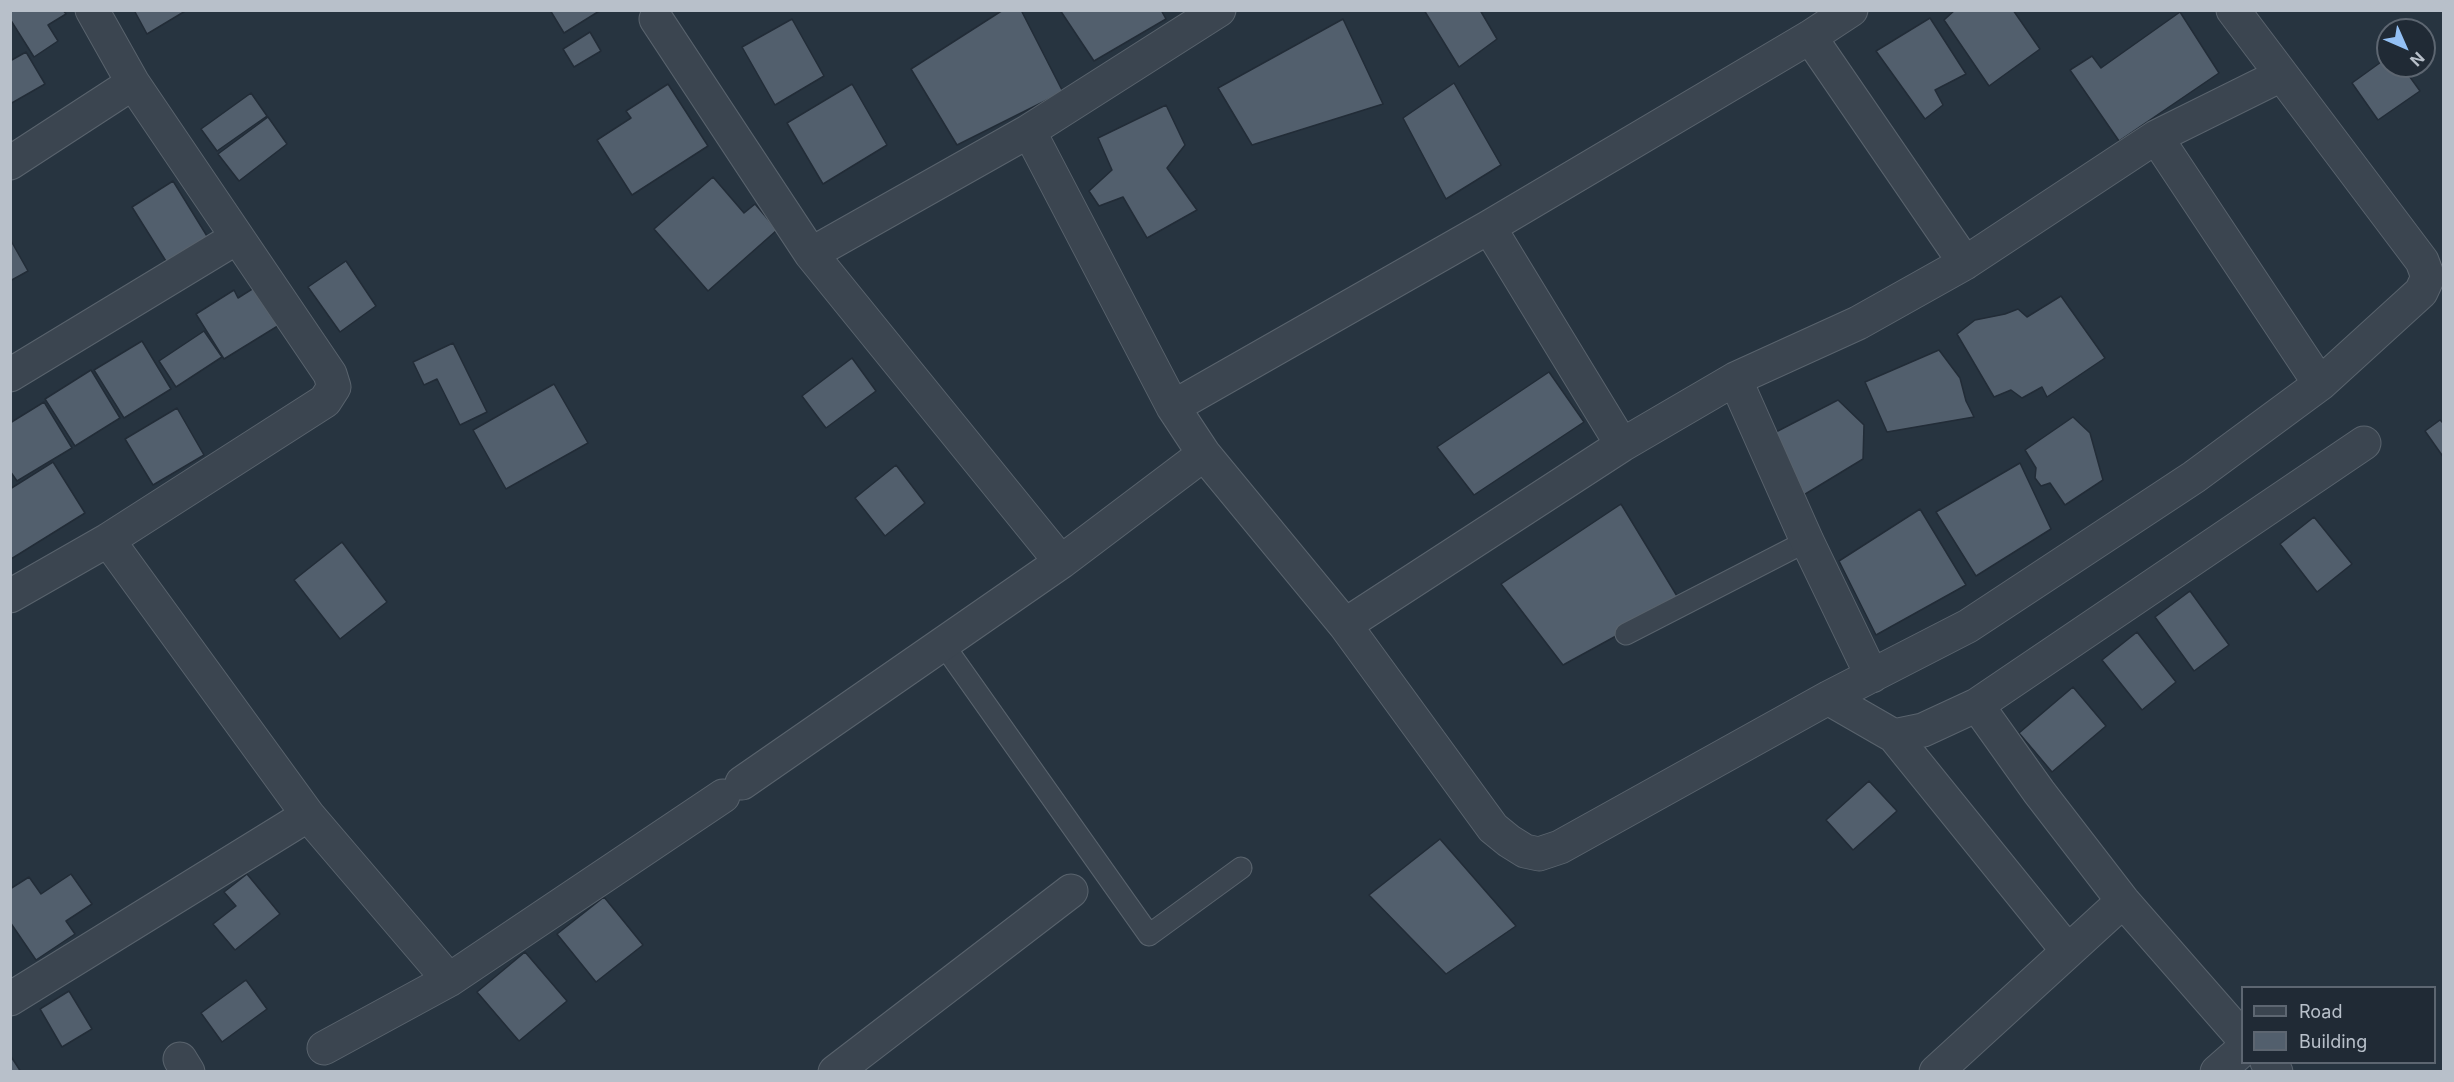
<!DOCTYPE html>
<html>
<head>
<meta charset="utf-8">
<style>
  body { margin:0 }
  #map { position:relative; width:2454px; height:1082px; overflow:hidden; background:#273440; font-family:Inter,sans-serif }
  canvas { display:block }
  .frame { position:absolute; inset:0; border:12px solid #b8c0ca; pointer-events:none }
  .legend { position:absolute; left:2241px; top:986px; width:195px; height:78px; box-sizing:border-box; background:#202a35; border:2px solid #5d6671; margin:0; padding:8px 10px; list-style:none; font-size:18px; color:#b8c0ca }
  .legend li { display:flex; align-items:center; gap:12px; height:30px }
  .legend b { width:30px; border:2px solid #5d6671 }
  .north { position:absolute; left:2376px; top:18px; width:60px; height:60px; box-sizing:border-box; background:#202a35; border:2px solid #5d6671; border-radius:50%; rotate:135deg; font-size:16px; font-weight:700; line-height:24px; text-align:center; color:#b8c0ca }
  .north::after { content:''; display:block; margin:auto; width:21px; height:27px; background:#93c0f4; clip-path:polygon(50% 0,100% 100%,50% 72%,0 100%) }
</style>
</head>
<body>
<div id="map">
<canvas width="2454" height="1082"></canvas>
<div class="frame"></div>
<ul class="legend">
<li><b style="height:8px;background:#3b4550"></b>Road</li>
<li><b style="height:16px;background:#525f6d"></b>Building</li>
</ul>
<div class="north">N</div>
</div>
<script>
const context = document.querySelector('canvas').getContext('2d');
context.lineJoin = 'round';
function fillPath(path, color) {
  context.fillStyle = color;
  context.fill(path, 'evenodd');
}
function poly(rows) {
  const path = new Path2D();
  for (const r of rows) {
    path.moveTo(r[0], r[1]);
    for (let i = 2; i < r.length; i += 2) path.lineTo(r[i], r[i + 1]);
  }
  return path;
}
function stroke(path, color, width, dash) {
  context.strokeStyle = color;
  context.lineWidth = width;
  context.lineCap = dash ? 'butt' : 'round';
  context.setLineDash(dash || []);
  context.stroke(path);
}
const building = poly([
  [10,10,63,10,66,14,48,25,58,41,34,57,10,19,10,10],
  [134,10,187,10,147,34,134,10],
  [550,10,601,10,564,33,550,10],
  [1003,10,1021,10,1063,92,957,145,911,69,1003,10],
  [1060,10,1161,10,1166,19,1094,61,1060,10],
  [1424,10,1480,10,1497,39,1459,67,1424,10],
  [1955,10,2013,10,2040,49,1989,86,1944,20,1955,10],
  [2180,12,2219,73,2119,141,2070,70,2092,56,2101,68,2180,12],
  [1930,18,1966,74,1935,90,1943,105,1925,119,1876,51,1930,18],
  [792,19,824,76,775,105,742,47,792,19],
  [1343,19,1383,104,1252,145,1218,88,1343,19],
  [590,32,601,51,574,67,563,49,590,32],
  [26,52,45,84,10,104,10,61,26,52],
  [2388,57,2388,66,2402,66,2420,91,2378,120,2352,83,2388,57],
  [1454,83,1501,165,1446,199,1403,118,1454,83],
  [668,84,708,146,632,195,597,140,631,118,626,111,668,84],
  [852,84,887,145,823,184,787,123,852,84],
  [251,93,267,116,217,151,201,129,251,93],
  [1166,105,1185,145,1167,168,1197,210,1147,238,1123,197,1099,206,1089,191,1112,170,1098,138,1166,105],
  [268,117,287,144,239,181,218,154,268,117],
  [713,177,744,213,755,204,777,230,708,291,654,229,713,177],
  [173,181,210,241,169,266,132,207,173,181],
  [10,239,28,271,10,281,10,239],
  [346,261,376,306,340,332,308,287,346,261],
  [257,286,281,324,224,359,196,314,234,290,238,298,257,286],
  [2061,296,2105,358,2047,397,2042,387,2022,398,2011,390,1994,397,1957,334,1975,320,2005,314,2018,309,2027,317,2061,296],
  [204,331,222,357,176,387,159,361,204,331],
  [142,341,171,389,124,418,94,370,142,341],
  [453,343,487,412,460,425,437,379,424,385,413,362,453,343],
  [1939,350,1960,378,1966,401,1974,417,1887,432,1865,382,1939,350],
  [852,358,876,391,826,428,802,396,852,358],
  [91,370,120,418,75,446,45,399,91,370],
  [1549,372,1584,422,1474,495,1437,447,1549,372],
  [554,384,588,443,506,489,473,430,554,384],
  [1838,400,1864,425,1863,459,1802,496,1772,434,1838,400],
  [44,402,72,448,17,481,10,471,10,423,44,402],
  [177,408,204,455,153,485,125,439,177,408],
  [2073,417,2090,433,2103,480,2065,505,2050,483,2041,486,2035,478,2036,468,2025,450,2073,417],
  [2440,420,2444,424,2444,458,2425,431,2440,420],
  [53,462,85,513,11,559,10,489,53,462],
  [2020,463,2051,529,1976,576,1936,512,2020,463],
  [896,465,925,503,885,536,855,498,896,465],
  [1621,504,1680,601,1563,665,1501,584,1621,504],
  [1920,509,1966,585,1876,635,1839,561,1920,509],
  [2314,517,2352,564,2317,592,2280,544,2314,517],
  [342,542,387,602,340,639,294,580,342,542],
  [2190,591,2229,645,2194,671,2155,617,2190,591],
  [2137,632,2176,682,2142,710,2102,660,2137,632],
  [2073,687,2106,726,2052,772,2019,733,2073,687],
  [1869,781,1897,811,1853,850,1826,820,1869,781],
  [1440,839,1516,926,1446,974,1369,895,1440,839],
  [71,874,92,904,66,921,75,934,36,960,10,922,10,889,29,877,41,894,71,874],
  [247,874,280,914,235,950,213,924,236,906,224,892,247,874],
  [604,897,643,945,596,982,557,934,604,897],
  [525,952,567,1001,519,1041,477,992,525,952],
  [246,980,267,1009,222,1042,201,1013,246,980],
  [69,991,92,1029,62,1047,40,1009,69,991],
  [10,1055,21,1072,10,1072,10,1055]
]);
fillPath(building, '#525f6d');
stroke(building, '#222c37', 1.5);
const service = poly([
  [1626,634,1807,541],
  [943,644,1149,935,1241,868]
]);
const minor = poly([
  [2233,10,2422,261,2428,277,2421,292,2320,384,2194,477,1968,626,1828,698,1560,847,1539,854,1525,851,1509,841,1493,828,1345,625,1622,445,1735,379,1858,323,1965,263,2156,137,2281,75],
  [656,19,811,254,1029,131,1219,10],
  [1810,37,1965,263],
  [1029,131,1173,407,1204,454,1345,625],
  [2156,137,2320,384],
  [10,163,133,83],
  [1489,227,1622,445],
  [811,254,1061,562],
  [10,375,236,238],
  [1735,379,1807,541,1872,676],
  [1173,407,1489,227,1810,37,1851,10],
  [108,540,308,815,449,980],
  [10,596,108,540,325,401,334,387,330,374,133,83,92,10],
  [1828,698,1894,736,1923,730,1977,705,2364,443],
  [1977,705,2039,792,2123,901,2242,1037],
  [1894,736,2067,950],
  [742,783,1061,562,1204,454],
  [10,999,308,815],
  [324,1048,449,980,723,796],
  [180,1059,188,1072],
  [2267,1062,2276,1072],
  [835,1072,1071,891],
  [1936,1072,2123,901],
  [2217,1072,2242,1050]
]);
stroke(service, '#59636d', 23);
stroke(minor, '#59636d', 35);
stroke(service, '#3b4550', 21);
stroke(minor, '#3b4550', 33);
</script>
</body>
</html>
